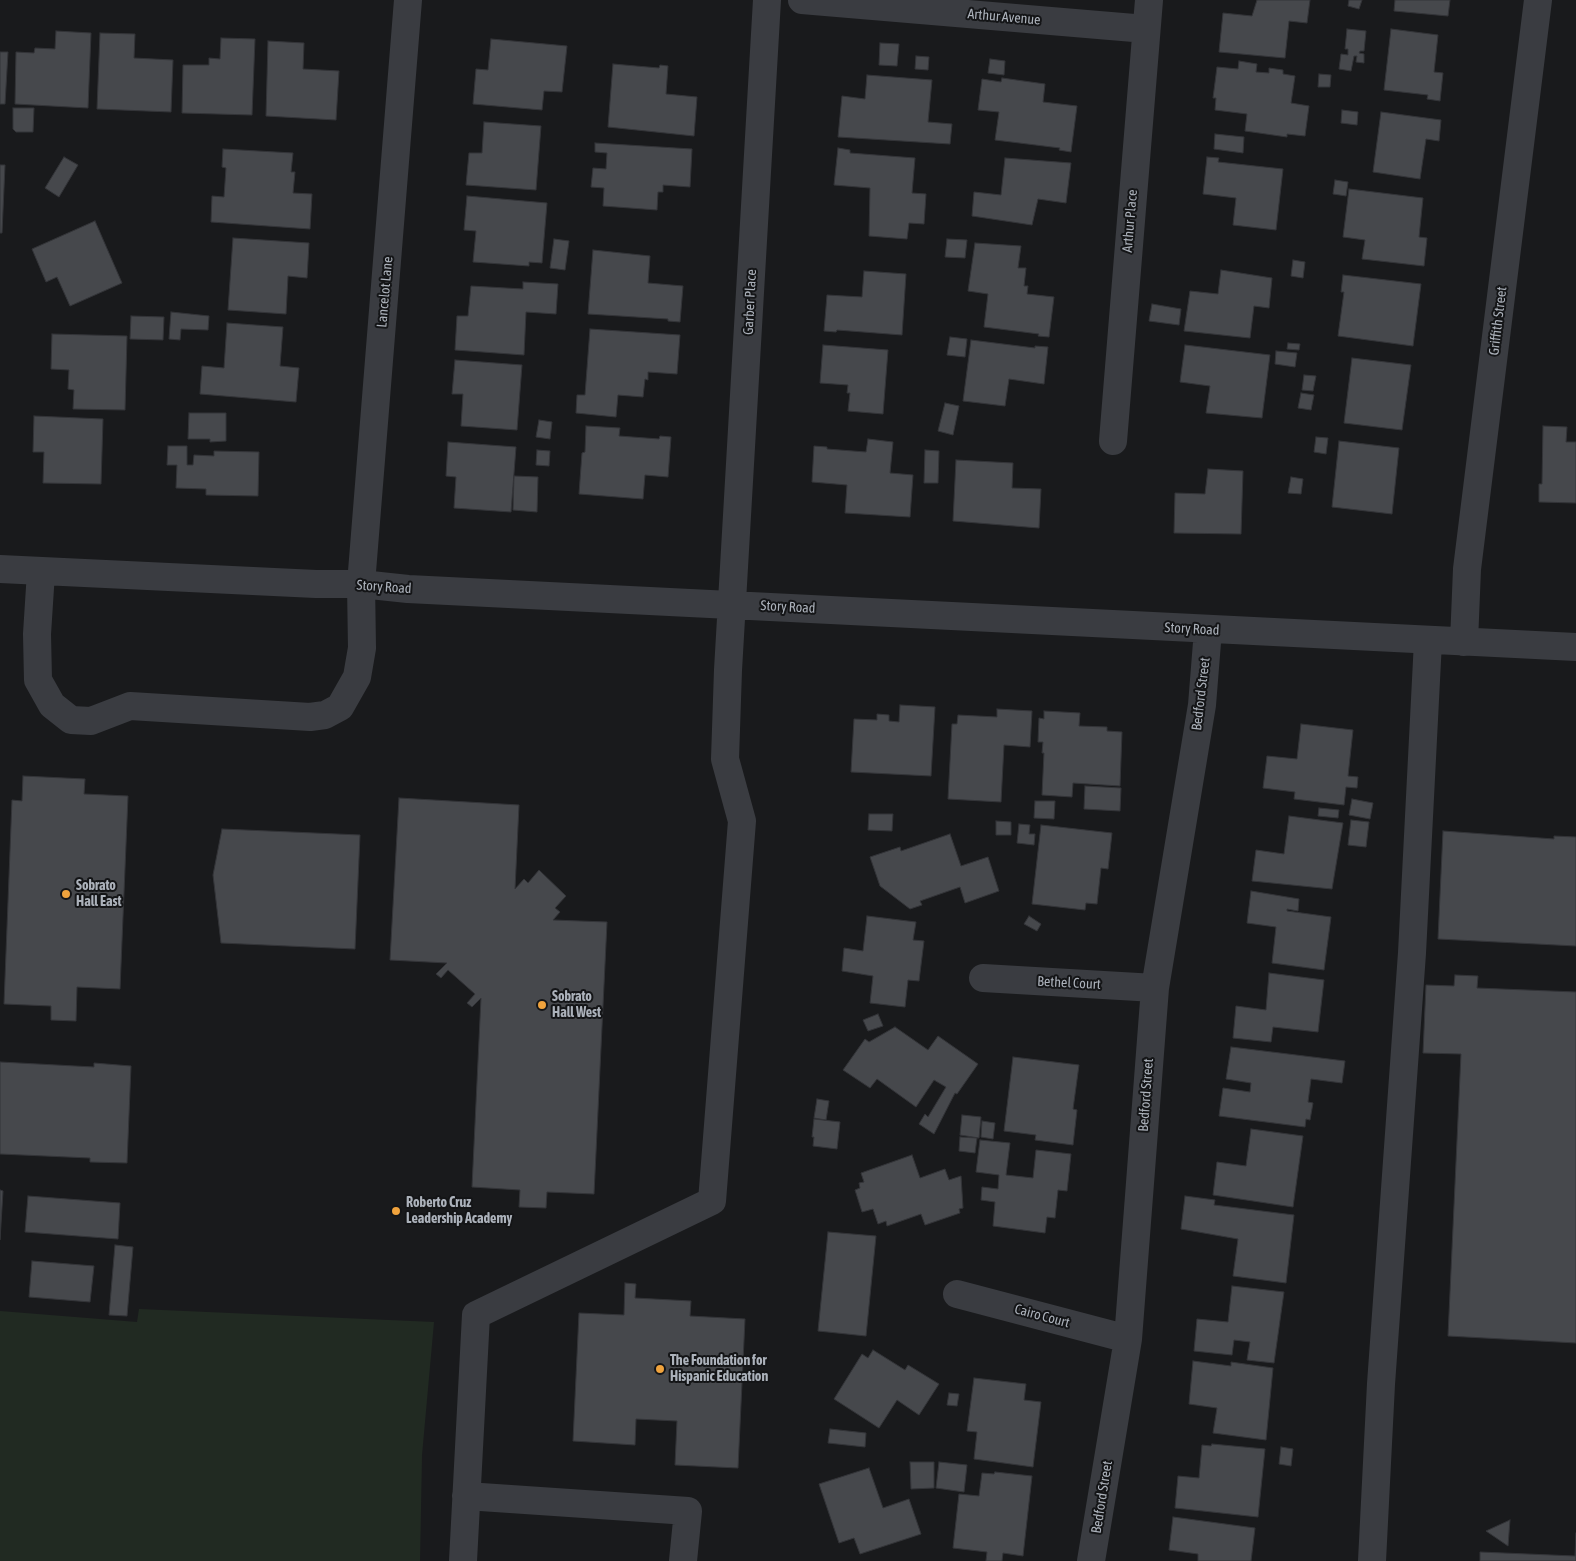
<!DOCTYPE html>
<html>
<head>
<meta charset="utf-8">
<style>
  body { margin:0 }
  canvas { display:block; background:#191a1c }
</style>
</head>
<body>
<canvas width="1576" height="1561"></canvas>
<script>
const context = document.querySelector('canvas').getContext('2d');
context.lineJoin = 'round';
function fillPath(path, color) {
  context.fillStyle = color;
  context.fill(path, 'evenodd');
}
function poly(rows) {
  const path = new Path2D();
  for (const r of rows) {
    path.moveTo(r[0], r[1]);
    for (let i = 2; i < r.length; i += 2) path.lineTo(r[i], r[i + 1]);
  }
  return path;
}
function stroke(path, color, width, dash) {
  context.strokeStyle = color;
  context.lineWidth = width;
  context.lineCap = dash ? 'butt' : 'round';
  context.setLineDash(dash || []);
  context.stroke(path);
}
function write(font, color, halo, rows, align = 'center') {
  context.font = font + ' "Asap Condensed",sans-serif';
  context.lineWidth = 4;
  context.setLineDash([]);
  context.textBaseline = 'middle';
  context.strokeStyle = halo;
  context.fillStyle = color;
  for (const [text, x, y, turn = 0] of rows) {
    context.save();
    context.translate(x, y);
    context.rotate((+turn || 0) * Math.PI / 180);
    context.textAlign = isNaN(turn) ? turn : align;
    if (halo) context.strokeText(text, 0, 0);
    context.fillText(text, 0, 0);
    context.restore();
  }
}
fillPath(poly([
  [139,1309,434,1322,422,1455,420,1561,0,1561,0,1311,137,1322]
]), '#212a22');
const building = poly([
  [1257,0,1310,0,1307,23,1289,21,1285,58,1219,52,1223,13,1252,16,1257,0],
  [1349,0,1362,0,1359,9,1348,6,1349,0],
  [1395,0,1450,0,1448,16,1394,11,1395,0],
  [1347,29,1366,31,1364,51,1360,51,1359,53,1364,54,1364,63,1356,62,1357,56,1354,56,1351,71,1339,69,1341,54,1348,55,1348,49,1345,49,1347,29],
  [1391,29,1438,35,1434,72,1443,73,1440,101,1427,99,1428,95,1384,90,1391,29],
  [56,31,91,33,88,108,15,104,16,52,34,53,35,48,55,49,56,31],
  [100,33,135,34,134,58,173,60,171,112,97,109,100,33],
  [221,38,255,39,252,115,182,113,183,65,209,65,209,58,220,59,221,38],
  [491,39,567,46,562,92,544,91,542,110,473,104,476,69,488,70,491,39],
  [268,41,304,43,303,69,339,71,336,120,266,116,268,41],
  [880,43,899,44,897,66,879,65,880,43],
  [0,52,8,52,5,104,0,104,0,52],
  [916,56,929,57,928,70,915,69,916,56],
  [990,59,1005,61,1004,75,988,73,990,59],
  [1239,61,1257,64,1256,72,1269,73,1269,68,1283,70,1283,74,1295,76,1291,103,1309,106,1305,136,1287,134,1287,137,1245,131,1247,114,1215,110,1216,98,1213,98,1217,67,1238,69,1239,61],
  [613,64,659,68,660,65,668,66,666,94,697,97,694,136,608,127,613,64],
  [1319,74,1331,75,1330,87,1318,87,1319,74],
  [867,75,932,80,928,122,952,124,950,144,838,137,842,96,865,99,867,75],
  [1002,78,1045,84,1043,102,1077,106,1071,152,1059,150,1060,148,995,140,999,112,978,110,982,79,1001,82,1002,78],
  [13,108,34,108,33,132,16,132,13,129,13,108],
  [1342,110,1358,112,1357,125,1341,123,1342,110],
  [1381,112,1441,120,1439,141,1426,139,1420,179,1373,172,1381,112],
  [484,122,541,126,536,190,466,185,469,153,482,153,484,122],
  [1215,134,1244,137,1243,153,1214,149,1215,134],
  [595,143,692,149,690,187,663,185,663,192,658,192,657,210,603,206,604,188,591,187,593,168,606,169,607,153,595,152,595,143],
  [838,148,850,150,850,153,915,158,912,193,926,194,924,224,909,223,907,239,869,236,870,188,834,185,838,148],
  [223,149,293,153,291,172,295,172,293,193,312,194,310,229,211,222,212,196,224,197,226,168,222,167,223,149],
  [64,157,78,165,59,197,45,188,64,157],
  [1207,157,1219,158,1218,162,1283,169,1276,230,1233,225,1236,198,1203,194,1207,157],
  [1005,158,1071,163,1066,203,1038,199,1032,225,972,216,974,192,1001,195,1005,158],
  [0,165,5,165,2,233,0,233,0,165],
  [1335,180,1348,182,1346,196,1333,194,1335,180],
  [1349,189,1423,198,1419,237,1427,238,1424,266,1362,259,1365,240,1343,237,1349,189],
  [467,196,547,203,542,263,529,262,529,266,473,262,476,231,464,230,467,196],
  [95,221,122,283,70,306,57,277,46,282,32,249,95,221],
  [233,238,309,243,307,278,288,276,286,314,228,310,233,238],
  [554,239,569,241,565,270,550,268,554,239],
  [947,239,967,240,965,258,945,257,947,239],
  [975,243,1021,246,1018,268,1026,268,1024,286,1028,286,1027,294,1054,297,1049,337,1038,336,1039,334,984,327,988,294,968,291,975,243],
  [593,250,650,256,648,283,683,286,680,322,668,321,668,319,588,314,593,250],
  [1293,260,1305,262,1303,278,1291,276,1293,260],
  [1221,270,1272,278,1269,308,1254,306,1250,338,1184,331,1190,291,1218,294,1221,270],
  [864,271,906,274,902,335,837,330,836,332,824,331,827,295,862,297,864,271],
  [1343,275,1421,284,1413,346,1338,336,1344,292,1341,292,1343,275],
  [523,282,558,284,556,314,526,312,524,355,455,350,457,316,468,316,471,286,523,289,523,282],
  [1152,304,1181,309,1179,325,1149,321,1152,304],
  [171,312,209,316,208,330,181,329,180,340,169,339,171,312],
  [131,316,164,317,163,340,130,339,131,316],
  [227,323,283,327,280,366,299,368,296,402,200,394,202,366,224,368,227,323],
  [590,329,680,335,677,374,648,372,648,380,645,379,643,397,618,395,616,417,576,413,577,395,585,395,590,329],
  [52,334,127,336,125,410,73,409,74,390,68,389,69,370,51,369,52,334],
  [950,337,967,339,965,357,947,355,950,337],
  [971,340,1035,348,1035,346,1048,347,1044,384,1009,379,1005,406,963,401,971,340],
  [1288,343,1300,344,1299,350,1287,349,1288,343],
  [823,345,888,350,883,414,848,411,850,393,847,393,848,385,820,383,823,345],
  [1185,345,1270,355,1262,418,1206,413,1210,386,1180,382,1185,345],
  [1276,351,1297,353,1295,367,1275,364,1276,351],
  [1352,358,1411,365,1402,430,1344,423,1352,358],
  [455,360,522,365,517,430,461,426,463,394,452,394,455,360],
  [1304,375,1316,376,1313,391,1302,390,1304,375],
  [1301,393,1314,395,1311,410,1298,408,1301,393],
  [945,403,959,406,953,435,938,431,945,403],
  [189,413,226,413,226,441,210,442,210,439,188,439,189,413],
  [34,416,103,419,101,484,43,483,44,452,33,452,34,416],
  [539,420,552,422,550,439,536,437,539,420],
  [586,426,620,428,619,436,659,439,660,436,671,437,668,477,645,475,643,499,579,494,582,453,585,452,586,426],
  [1543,426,1567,427,1566,442,1576,442,1576,503,1539,502,1539,484,1542,484,1543,426],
  [1316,437,1328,438,1326,454,1314,452,1316,437],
  [868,439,893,442,890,473,913,475,910,517,845,513,847,485,812,482,814,446,827,447,827,449,866,452,868,439],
  [1339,441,1399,448,1392,514,1332,507,1339,441],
  [448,442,516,447,511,512,454,508,456,477,446,476,448,442],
  [168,446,187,446,187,465,193,465,194,455,214,456,214,451,259,452,258,496,206,495,206,489,176,488,177,465,167,465,168,446],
  [537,450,550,451,549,466,536,465,537,450],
  [925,450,939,451,938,483,924,483,925,450],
  [956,460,1013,463,1012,488,1041,489,1039,528,953,521,956,460],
  [1208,469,1243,471,1241,534,1174,533,1175,493,1205,494,1208,469],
  [514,476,538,477,537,512,513,510,514,476],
  [1291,477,1303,479,1301,494,1288,493,1291,477],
  [900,705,935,707,931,776,851,772,854,719,877,720,877,714,889,715,889,721,899,722,900,705],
  [997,709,1032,711,1030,747,1004,745,1001,802,948,799,952,724,957,724,958,715,997,717,997,709],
  [1044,711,1080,713,1079,726,1107,727,1107,731,1122,732,1120,786,1073,783,1072,797,1042,795,1044,753,1042,753,1043,742,1038,742,1039,718,1044,719,1044,711],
  [1301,724,1353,730,1348,776,1358,777,1357,788,1346,787,1344,805,1294,799,1295,792,1263,788,1267,756,1297,759,1301,724],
  [23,776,85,779,84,794,128,796,120,989,77,987,76,1021,51,1020,51,1006,4,1004,12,800,22,801,23,776],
  [1085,786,1121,788,1120,811,1084,809,1085,786],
  [399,798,519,805,515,889,524,879,528,883,539,870,566,896,555,908,560,912,553,920,607,922,594,1194,547,1192,546,1208,519,1207,520,1190,472,1187,481,998,472,1007,467,1003,475,994,448,970,441,978,436,974,447,963,390,960,399,798],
  [1352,799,1373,803,1370,819,1349,815,1352,799],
  [1035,801,1055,801,1054,819,1034,818,1035,801],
  [1319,808,1339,810,1338,818,1318,816,1319,808],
  [869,814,893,814,892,831,868,830,869,814],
  [1289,816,1343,823,1332,889,1252,881,1256,850,1284,854,1289,816],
  [1351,820,1369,822,1366,847,1348,845,1351,820],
  [996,821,1011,822,1011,835,996,835,996,821],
  [1019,824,1030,825,1029,834,1035,834,1034,845,1017,843,1019,824],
  [1041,825,1112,833,1108,869,1101,868,1097,904,1086,903,1085,910,1032,904,1041,825],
  [222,829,360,835,355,949,221,943,213,875,222,829],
  [1443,831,1554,839,1554,836,1576,837,1576,946,1438,939,1443,831],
  [950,834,961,866,988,857,999,891,965,903,960,887,920,901,922,905,910,909,880,886,870,857,900,847,901,851,950,834],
  [1251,891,1299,899,1298,911,1287,909,1287,911,1331,917,1324,970,1272,963,1276,927,1247,923,1251,891],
  [867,916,916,922,913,940,924,941,919,981,908,980,905,1007,870,1003,873,976,842,971,844,948,863,951,867,916],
  [1029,916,1041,924,1037,931,1024,924,1029,916],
  [1269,973,1324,980,1318,1032,1273,1027,1271,1042,1233,1038,1236,1006,1266,1010,1269,973],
  [1455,975,1478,976,1477,988,1576,992,1576,1343,1448,1336,1461,1054,1423,1053,1426,985,1454,986,1455,975],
  [878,1014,883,1026,868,1031,863,1020,878,1014],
  [895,1027,928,1050,938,1036,978,1064,957,1094,955,1093,934,1134,919,1124,925,1114,928,1117,946,1087,934,1080,916,1107,877,1079,870,1088,843,1070,865,1039,869,1042,895,1027],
  [1231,1047,1345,1061,1342,1083,1311,1079,1308,1102,1313,1103,1310,1120,1306,1119,1305,1127,1219,1116,1223,1088,1250,1092,1251,1083,1226,1079,1231,1047],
  [1013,1057,1079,1065,1073,1109,1077,1110,1073,1145,1035,1140,1036,1135,1004,1131,1013,1057],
  [0,1062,94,1067,94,1063,131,1066,127,1163,90,1162,90,1158,0,1154,0,1062],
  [817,1099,829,1101,826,1120,814,1118,817,1099],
  [962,1115,981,1117,979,1138,960,1135,962,1115],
  [814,1119,840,1122,837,1149,813,1146,814,1137,812,1137,814,1119],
  [982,1121,995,1123,993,1139,981,1137,982,1121],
  [1251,1129,1303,1136,1293,1207,1213,1195,1217,1162,1246,1166,1251,1129],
  [960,1137,977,1138,975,1153,959,1151,960,1137],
  [980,1140,1010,1143,1006,1175,1033,1178,1036,1150,1071,1154,1067,1191,1058,1190,1055,1218,1047,1217,1045,1233,993,1226,995,1202,981,1200,982,1187,998,1189,999,1175,976,1172,980,1140],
  [912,1155,920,1178,945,1169,949,1180,961,1176,963,1208,959,1209,960,1213,925,1225,921,1214,887,1226,886,1221,878,1224,873,1209,862,1212,855,1190,860,1188,859,1183,864,1182,861,1173,912,1155],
  [0,1190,3,1191,0,1240,0,1190],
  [28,1196,120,1203,118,1239,25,1232,28,1196],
  [1185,1196,1215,1200,1214,1205,1294,1215,1286,1283,1233,1276,1238,1239,1181,1229,1185,1196],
  [828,1232,876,1236,866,1336,818,1331,828,1232],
  [115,1245,133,1247,127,1316,109,1315,115,1245],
  [32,1261,94,1266,90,1302,29,1297,32,1261],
  [625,1283,636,1284,635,1298,691,1301,690,1316,745,1319,738,1468,675,1465,677,1421,636,1419,635,1445,573,1441,579,1313,624,1315,625,1283],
  [1232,1286,1284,1292,1274,1363,1247,1360,1250,1342,1234,1340,1232,1355,1194,1351,1197,1319,1228,1322,1232,1286],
  [873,1350,905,1370,908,1365,939,1384,919,1415,897,1400,879,1428,834,1399,862,1354,868,1358,873,1350],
  [1193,1361,1231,1366,1231,1362,1273,1368,1266,1440,1213,1433,1217,1408,1189,1404,1193,1361],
  [974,1378,1026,1384,1024,1400,1041,1402,1033,1467,974,1459,977,1432,967,1431,974,1378],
  [949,1393,959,1394,957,1406,947,1405,949,1393],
  [830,1429,866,1433,865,1447,828,1443,830,1429],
  [1212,1444,1265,1449,1258,1517,1175,1508,1178,1476,1199,1478,1202,1445,1211,1446,1212,1444],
  [1281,1447,1293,1449,1291,1466,1279,1464,1281,1447],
  [910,1462,934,1462,934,1488,911,1489,910,1462],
  [939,1462,967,1465,964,1492,936,1488,939,1462],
  [869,1468,883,1508,909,1499,921,1534,860,1554,854,1538,839,1543,819,1484,869,1468],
  [995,1472,1032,1476,1023,1556,1003,1553,1002,1561,986,1561,987,1552,953,1548,959,1494,979,1496,982,1473,994,1474,995,1472],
  [1173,1517,1255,1528,1251,1561,1198,1561,1198,1554,1169,1550,1173,1517],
  [1510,1520,1508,1546,1486,1531,1510,1520],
  [1576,1533,1576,1561,1480,1561,1480,1552,1575,1556,1576,1533]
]);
fillPath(building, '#46484c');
stroke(building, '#333438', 1);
stroke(poly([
  [802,0,1146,29],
  [1113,441,1149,0],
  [0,569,316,584,361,584,408,589,1576,647],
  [41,572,37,634,38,680,52,705,71,720,91,721,130,706,310,717,325,715,340,707,357,677,362,648,361,584,408,0],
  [1464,642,1467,569,1538,0],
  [983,978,1155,988],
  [957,1294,1128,1339],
  [466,1496,688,1511,683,1561],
  [463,1561,476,1315,712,1201,742,821,725,759,728,670,767,0],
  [1091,1561,1128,1339,1155,988,1202,705,1208,630],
  [1372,1561,1381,1384,1412,953,1428,641]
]), '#3a3c41', 28);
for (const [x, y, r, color] of [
  [66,894,5,"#f0a33d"],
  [542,1005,5,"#f0a33d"],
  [396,1211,5,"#f0a33d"],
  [660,1369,5,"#f0a33d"]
]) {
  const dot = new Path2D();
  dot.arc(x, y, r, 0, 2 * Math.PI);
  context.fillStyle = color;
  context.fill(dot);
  stroke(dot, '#141517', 2);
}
write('14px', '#acb2bb', '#141517', [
  ["Arthur Avenue",1004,17,5],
  ["Arthur Place",1130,221,-85],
  ["Lancelot Lane",385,292,-85],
  ["Garber Place",750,302,-87],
  ["Griffith Street",1498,321,-83],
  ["Story Road",384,587,4],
  ["Story Road",788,607,3],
  ["Story Road",1192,629,3],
  ["Bedford Street",1201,694,-83],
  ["Bethel Court",1069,983,3],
  ["Bedford Street",1146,1095,-86],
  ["Cairo Court",1042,1316,15],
  ["Bedford Street",1102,1497,-81]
]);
write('bold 14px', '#acb2bb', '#141517', [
  ["Sobrato",76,886],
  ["Hall East",76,902],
  ["Sobrato",552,997],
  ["Hall West",552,1013],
  ["Roberto Cruz",406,1203],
  ["Leadership Academy",406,1219],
  ["The Foundation for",670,1361],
  ["Hispanic Education",670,1377]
], 'left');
</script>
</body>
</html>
